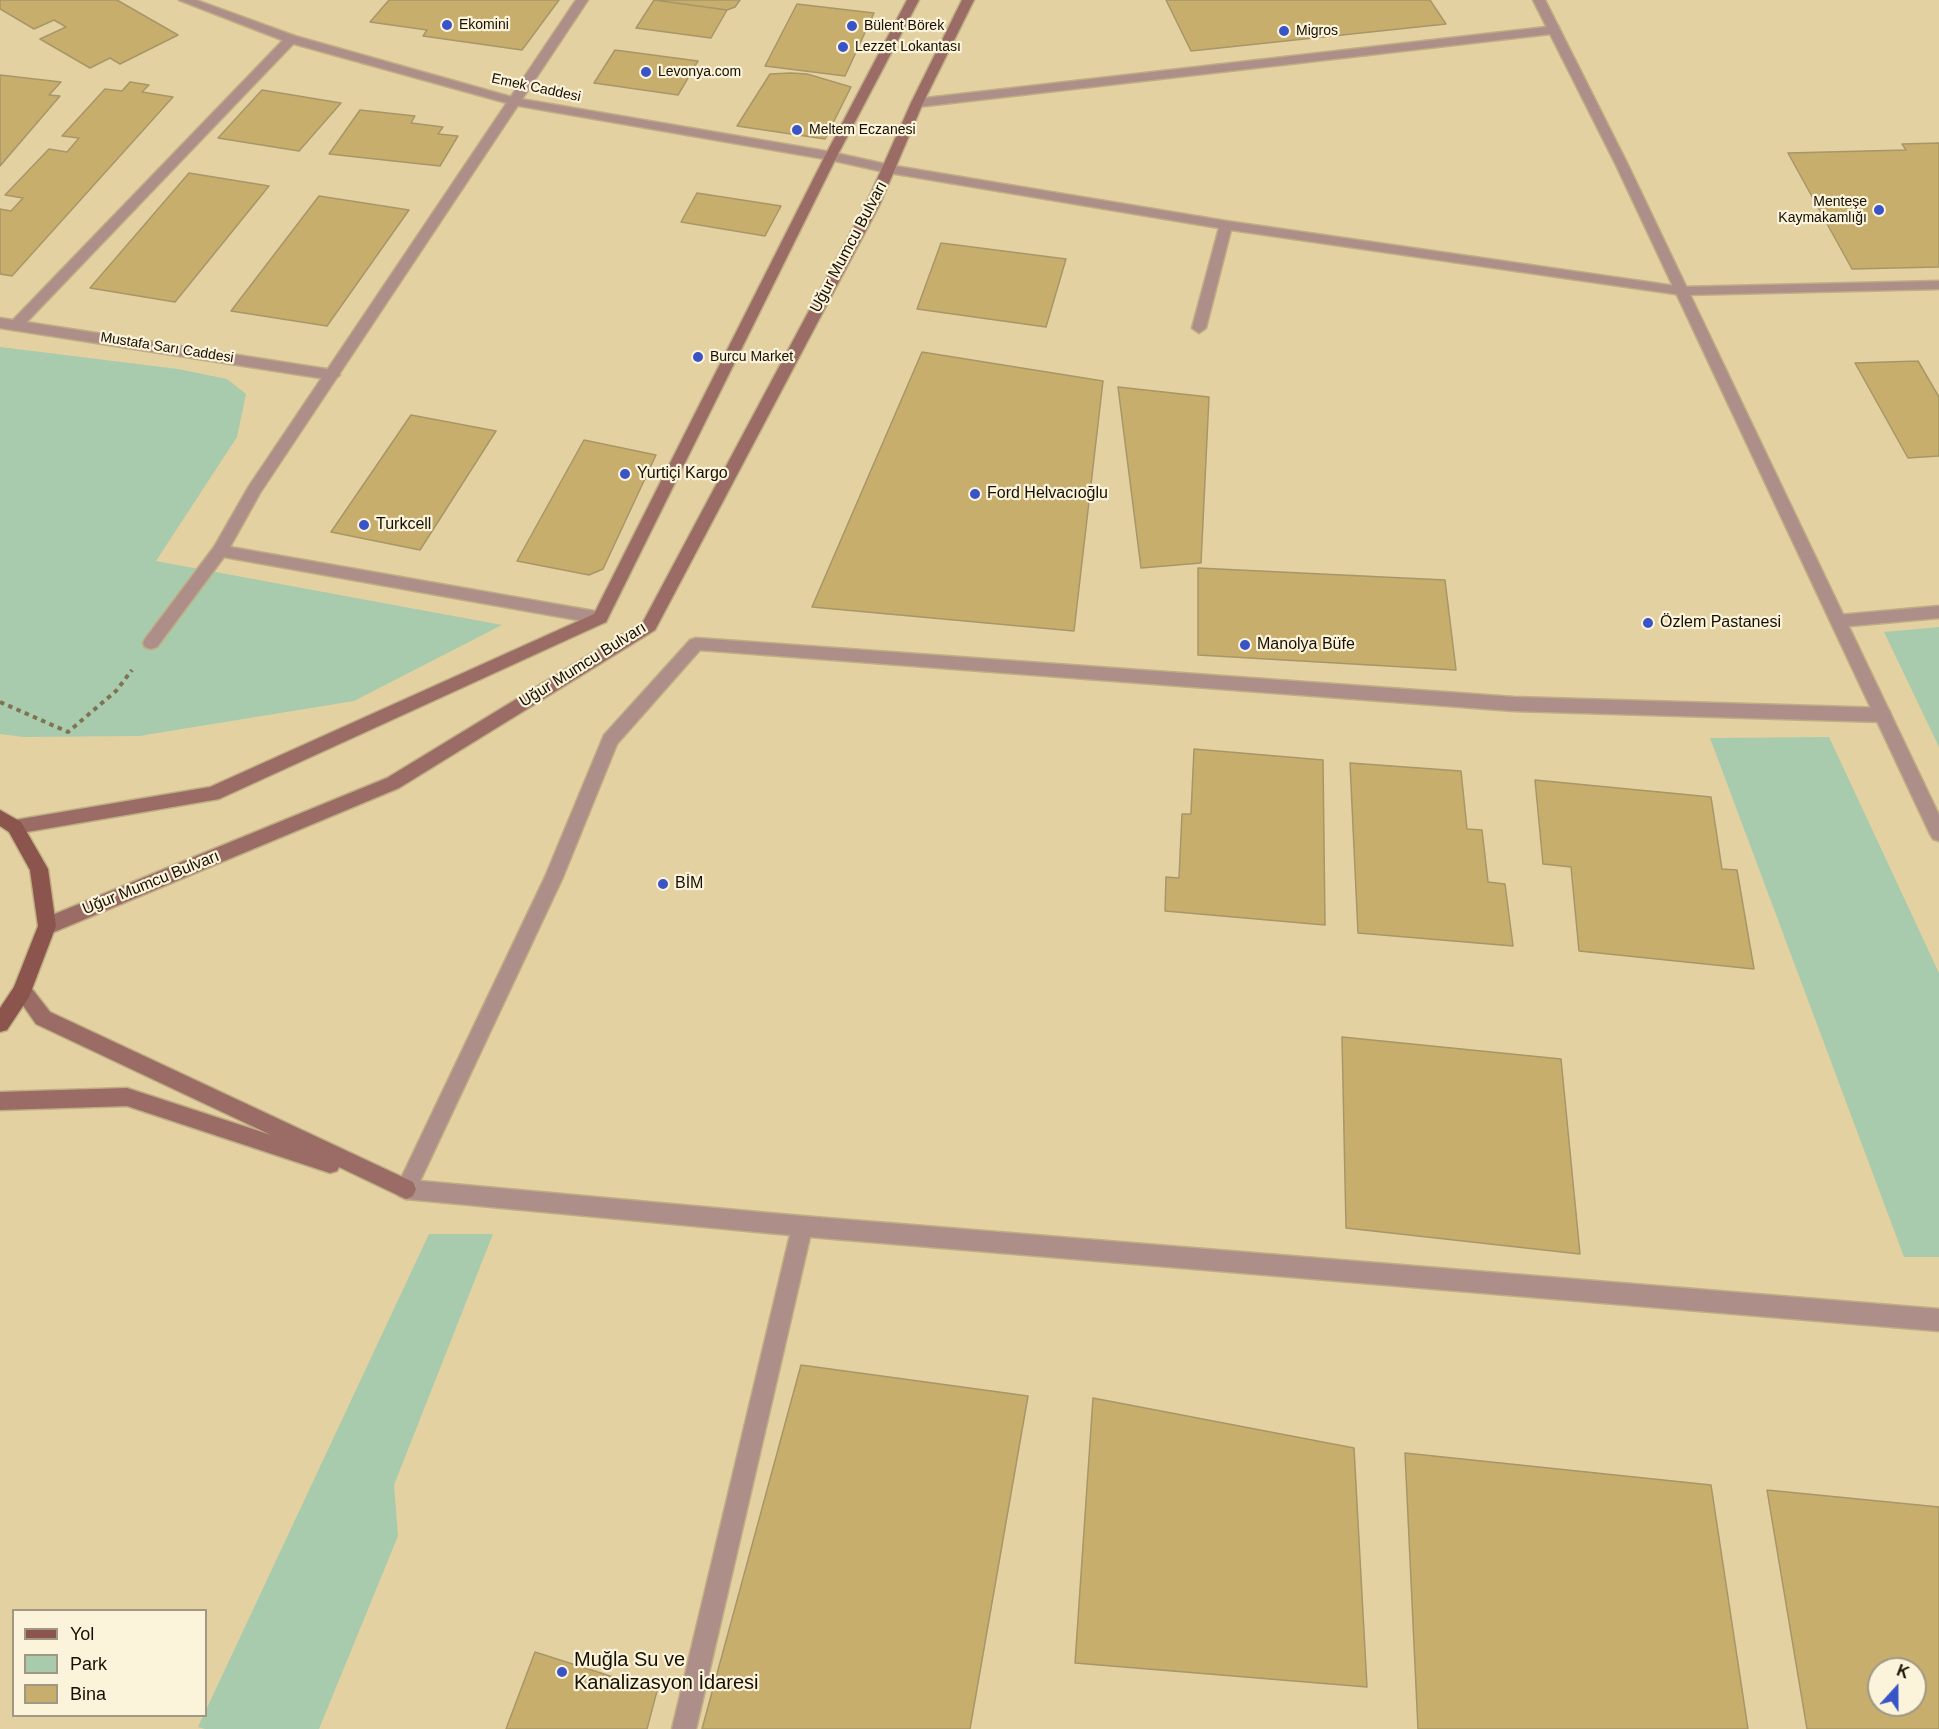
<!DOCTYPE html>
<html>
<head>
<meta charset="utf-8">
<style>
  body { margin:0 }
  #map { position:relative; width:1939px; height:1729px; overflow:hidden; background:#e4d1a1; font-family:Arial,sans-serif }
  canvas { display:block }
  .legend { position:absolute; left:12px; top:1609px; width:195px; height:108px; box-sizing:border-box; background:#fcf3db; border:2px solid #a09884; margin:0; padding:8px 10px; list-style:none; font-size:18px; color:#171001 }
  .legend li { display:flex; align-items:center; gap:12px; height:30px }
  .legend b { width:30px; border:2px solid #a09884 }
  .north { position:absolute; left:1867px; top:1657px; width:60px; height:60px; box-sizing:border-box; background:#fcf3db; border:2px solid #a09884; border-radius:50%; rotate:21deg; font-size:16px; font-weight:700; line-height:24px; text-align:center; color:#171001 }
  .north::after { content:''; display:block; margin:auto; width:21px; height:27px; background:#3954c6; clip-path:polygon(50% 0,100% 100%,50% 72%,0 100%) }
</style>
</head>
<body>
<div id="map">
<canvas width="1939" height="1729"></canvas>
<ul class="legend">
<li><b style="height:8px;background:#8b544c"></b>Yol</li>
<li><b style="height:16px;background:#a7cbac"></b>Park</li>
<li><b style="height:16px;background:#c7ae6d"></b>Bina</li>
</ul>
<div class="north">K</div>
</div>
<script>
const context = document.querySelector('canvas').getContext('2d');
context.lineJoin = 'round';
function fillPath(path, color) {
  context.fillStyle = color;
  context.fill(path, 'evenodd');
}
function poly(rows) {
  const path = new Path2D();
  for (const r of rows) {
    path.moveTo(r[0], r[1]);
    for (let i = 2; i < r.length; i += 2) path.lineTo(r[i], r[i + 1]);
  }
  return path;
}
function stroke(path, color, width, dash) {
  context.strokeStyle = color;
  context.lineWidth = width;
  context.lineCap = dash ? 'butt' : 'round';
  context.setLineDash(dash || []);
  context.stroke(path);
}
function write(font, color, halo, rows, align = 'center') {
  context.font = font + ' Arial,sans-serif';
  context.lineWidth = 4.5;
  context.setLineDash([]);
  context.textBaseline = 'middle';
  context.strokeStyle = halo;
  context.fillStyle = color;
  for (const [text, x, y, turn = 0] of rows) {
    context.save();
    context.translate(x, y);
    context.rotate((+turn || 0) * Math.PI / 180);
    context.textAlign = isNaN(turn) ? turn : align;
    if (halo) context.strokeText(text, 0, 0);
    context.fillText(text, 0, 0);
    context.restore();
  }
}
fillPath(poly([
  [0,347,178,369,227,379,246,394,237,437,156,561,502,625,354,701,139,736,24,737,0,734],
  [1939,627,1939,747,1884,632],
  [1829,737,1939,973,1939,1257,1904,1257,1710,738],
  [429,1234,493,1234,394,1485,398,1536,319,1729,205,1729,198,1727,203,1716,206,1716,206,1710]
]), '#a7cbac');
const building = poly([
  [0,0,117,0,178,35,120,64,110,58,90,68,40,39,66,27,54,20,34,29,0,9,0,0],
  [389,0,559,0,522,50,423,36,427,30,370,22,389,0],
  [654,0,727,10,711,38,636,28,654,0],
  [654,0,740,0,735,7,727,10,654,0],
  [1166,0,1430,0,1446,24,1191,51,1166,0],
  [797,4,874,13,845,76,765,66,797,4],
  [615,50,698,61,678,95,594,83,615,50],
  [791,73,807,74,851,87,825,139,737,126,770,74,791,73],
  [0,75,61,82,49,95,60,96,0,166,0,75],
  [130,82,149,85,142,92,173,97,12,276,0,274,0,209,11,211,23,198,5,195,49,149,67,152,79,138,62,136,105,89,122,91,130,82],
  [262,90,341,103,299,151,218,138,262,90],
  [360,110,415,116,411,123,443,127,438,134,458,136,440,166,329,154,360,110],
  [1939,143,1939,267,1852,269,1788,153,1906,150,1902,144,1939,143],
  [189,173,269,186,175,302,90,288,189,173],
  [697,193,781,206,765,236,681,222,697,193],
  [319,196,409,210,327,326,231,311,319,196],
  [941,243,1066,259,1046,327,917,309,941,243],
  [922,352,1103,381,1074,631,812,607,922,352],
  [1918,361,1939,397,1939,456,1908,458,1855,363,1918,361],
  [1118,387,1209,397,1201,563,1141,568,1118,387],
  [411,415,496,431,420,550,331,532,411,415],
  [584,440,656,455,603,569,589,575,517,561,584,440],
  [1198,568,1445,580,1456,670,1198,655,1198,568],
  [1194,749,1323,760,1325,925,1165,911,1166,877,1179,878,1182,814,1191,814,1194,749],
  [1350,763,1461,771,1467,829,1482,830,1488,882,1505,884,1513,946,1358,933,1350,763],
  [1535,780,1711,797,1722,869,1737,870,1754,969,1579,951,1571,867,1543,864,1535,780],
  [1342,1037,1561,1059,1580,1254,1346,1228,1342,1037],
  [801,1365,1028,1396,970,1729,702,1729,801,1365],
  [1093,1398,1354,1448,1367,1687,1075,1663,1093,1398],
  [1405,1453,1711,1485,1748,1729,1418,1729,1405,1453],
  [1767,1490,1939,1507,1939,1729,1807,1729,1767,1490],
  [1879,1669,1915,1669,1915,1705,1879,1705,1879,1669],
  [535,1652,657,1691,647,1729,506,1729,535,1652]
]);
fillPath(building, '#c7ae6d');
stroke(building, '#a89668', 1.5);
const minor = poly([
  [576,0,588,0,260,493,230,547,600,612,606,614,608,618,606,622,600,624,224,557,157,647,151,649,145,647,143,643,145,639,214,547,249,486,576,0],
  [1555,26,1559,27,1559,33,917,107,911,103,917,99,1555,26],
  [291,35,295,36,295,42,22,327,12,327,10,324,12,321,287,36,291,35],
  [889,165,1226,221,1682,287,1939,281,1939,289,1682,295,1231,230,1206,328,1199,333,1192,328,1219,228,884,172,883,169,884,166,889,165],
  [1939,606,1939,618,1839,627,1833,625,1831,621,1833,617,1839,615,1939,606],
  [696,638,1514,697,1883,708,1889,710,1891,715,1889,720,1883,722,1514,711,700,650,617,744,563,877,420,1181,802,1216,1939,1309,1939,1331,810,1237,696,1729,672,1729,790,1235,406,1199,399,1196,396,1189,545,877,604,735,690,640,696,638]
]);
const tertiary = poly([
  [179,0,196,0,295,36,515,98,831,152,894,166,895,169,889,173,831,160,514,105,287,42,179,0],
  [1533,0,1545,0,1628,165,1939,815,1939,841,1933,839,1930,834,1616,165,1533,0],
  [0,318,333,370,340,375,333,380,0,328,0,318]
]);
const secondary = poly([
  [907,0,919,0,837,156,606,622,219,799,15,834,9,832,6,827,9,822,15,820,210,787,594,614,825,156,907,0],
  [962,0,974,0,923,103,880,204,655,630,399,788,54,932,47,934,40,932,38,926,40,920,387,778,643,622,866,204,911,103,962,0],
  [22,983,29,985,50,1012,413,1182,416,1189,413,1196,406,1199,339,1167,337,1171,330,1173,127,1106,0,1110,0,1092,127,1088,271,1135,36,1024,13,991,15,985,22,983]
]);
const primary = poly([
  [0,810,21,822,48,869,56,926,29,997,7,1030,0,1032,0,1008,14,987,38,926,30,870,9,832,0,826,0,810]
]);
stroke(minor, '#bfae84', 3);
stroke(tertiary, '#bfae84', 3);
stroke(secondary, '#bfae84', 3);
stroke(primary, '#bfae84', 3);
stroke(poly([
  [0,702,68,732,116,691,132,670]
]), '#807353', 4, [4.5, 4.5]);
fillPath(minor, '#ae8e89');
fillPath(tertiary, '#ae8e89');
fillPath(secondary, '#9a6c65');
fillPath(primary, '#8b544c');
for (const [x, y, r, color] of [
  [447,25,6,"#3954c6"],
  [852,26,6,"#3954c6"],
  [1284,31,6,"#3954c6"],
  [843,47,6,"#3954c6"],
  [646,72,6,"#3954c6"],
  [797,130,6,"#3954c6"],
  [1879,210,6,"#3954c6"],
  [698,357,6,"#3954c6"],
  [625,474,6,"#3954c6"],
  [975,494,6,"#3954c6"],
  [364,525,6,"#3954c6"],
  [1648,623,6,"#3954c6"],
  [1245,645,6,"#3954c6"],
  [663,884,6,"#3954c6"],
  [562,1672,6,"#3954c6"]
]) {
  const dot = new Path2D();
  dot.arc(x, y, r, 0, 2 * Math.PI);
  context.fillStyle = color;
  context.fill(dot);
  stroke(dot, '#fcf3db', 2);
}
write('14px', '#171001', '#fcf3db', [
  ["Ekomini",459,25],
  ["Bülent Börek",864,26],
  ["Migros",1296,31],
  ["Lezzet Lokantası",855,47],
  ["Levonya.com",658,72],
  ["Meltem Eczanesi",809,130],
  ["Menteşe",1867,202,"right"],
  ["Kaymakamlığı",1867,218,"right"],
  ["Burcu Market",710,357]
], 'left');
write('14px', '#171001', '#fcf3db', [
  ["Emek Caddesi",536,88,12],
  ["Mustafa Sarı Caddesi",167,348,9]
]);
write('16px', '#171001', '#fcf3db', [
  ["Uğur Mumcu Bulvarı",849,247,-62],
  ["Uğur Mumcu Bulvarı",583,665,-32],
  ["Uğur Mumcu Bulvarı",151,883,-22]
]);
write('16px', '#171001', '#fcf3db', [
  ["Yurtiçi Kargo",637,474],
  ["Ford Helvacıoğlu",987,494],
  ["Turkcell",376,525],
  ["Özlem Pastanesi",1660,623],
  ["Manolya Büfe",1257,645],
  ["BİM",675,884]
], 'left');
write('20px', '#171001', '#fcf3db', [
  ["Muğla Su ve",574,1660],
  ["Kanalizasyon İdaresi",574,1683]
], 'left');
</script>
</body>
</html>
